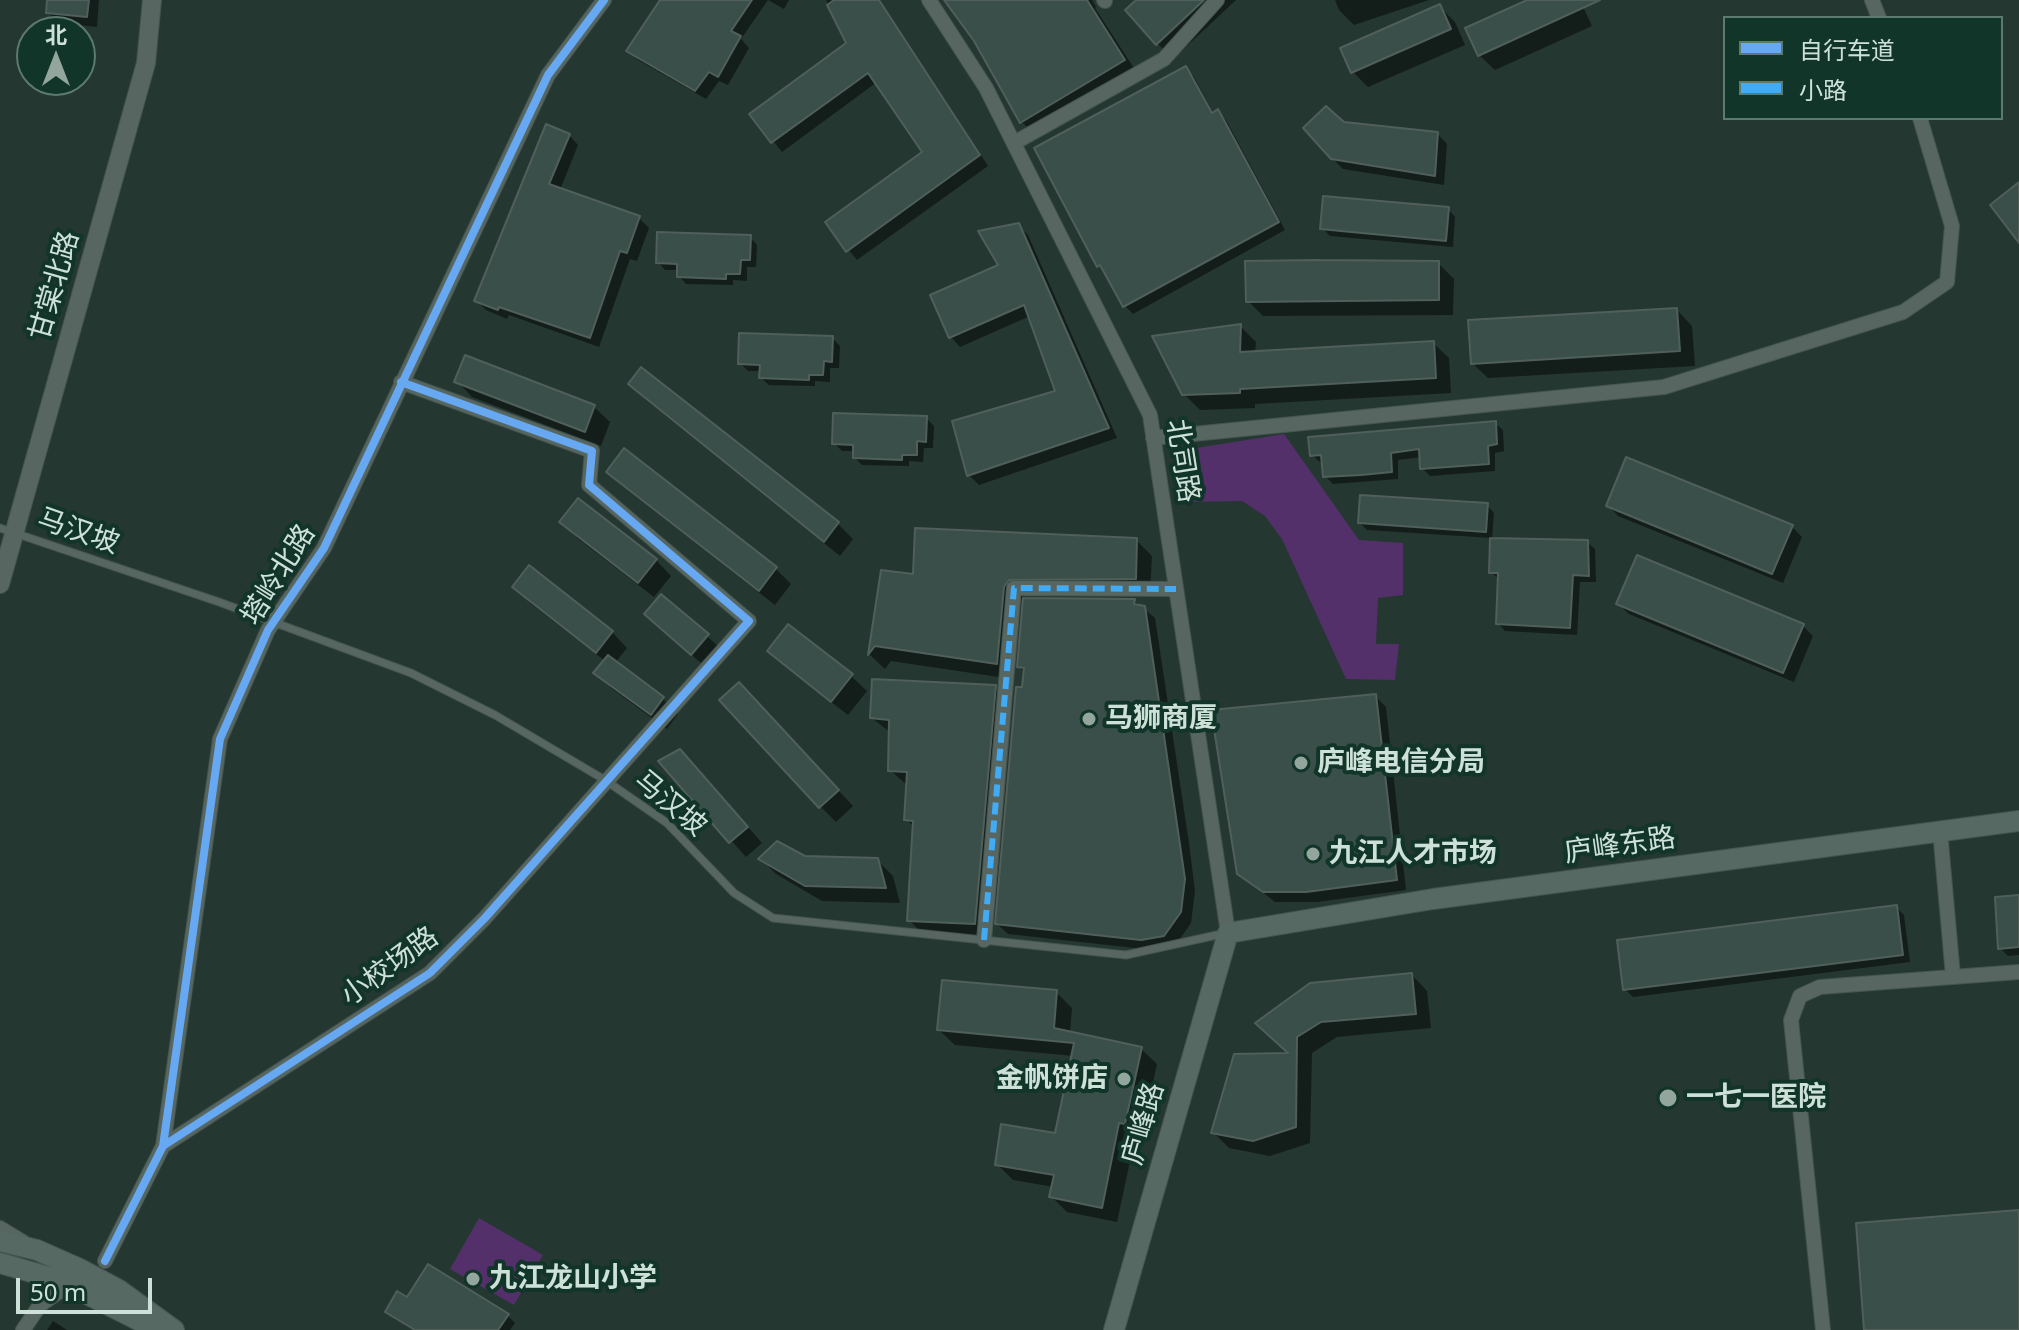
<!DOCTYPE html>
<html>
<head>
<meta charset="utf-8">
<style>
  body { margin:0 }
  #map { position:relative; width:2019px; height:1330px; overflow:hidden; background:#253731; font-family:"Noto Sans","Noto Sans SC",sans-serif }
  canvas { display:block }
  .legend { position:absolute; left:1723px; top:16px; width:280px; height:104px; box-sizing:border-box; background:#12352a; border:2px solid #5d7a70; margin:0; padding:10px 14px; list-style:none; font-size:24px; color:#cee1d9 }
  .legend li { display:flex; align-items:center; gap:16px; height:40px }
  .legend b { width:40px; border:2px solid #5d7a70 }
  .north { position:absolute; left:16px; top:16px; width:80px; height:80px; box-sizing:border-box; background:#12352a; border:2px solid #5d7a70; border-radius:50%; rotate:0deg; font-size:22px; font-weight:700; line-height:32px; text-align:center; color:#cee1d9 }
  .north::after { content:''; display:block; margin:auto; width:28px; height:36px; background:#93a69e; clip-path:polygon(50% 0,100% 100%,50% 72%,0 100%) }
  .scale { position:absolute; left:16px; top:1278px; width:136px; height:36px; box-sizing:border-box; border:4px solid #cee1d9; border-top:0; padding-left:10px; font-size:24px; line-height:28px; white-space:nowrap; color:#cee1d9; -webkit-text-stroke:6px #12352a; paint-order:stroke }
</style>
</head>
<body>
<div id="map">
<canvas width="2019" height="1330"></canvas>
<ul class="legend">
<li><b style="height:10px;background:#66a8f1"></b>自行车道</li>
<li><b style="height:10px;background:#42abf6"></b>小路</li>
</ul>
<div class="north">北</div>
<div class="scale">50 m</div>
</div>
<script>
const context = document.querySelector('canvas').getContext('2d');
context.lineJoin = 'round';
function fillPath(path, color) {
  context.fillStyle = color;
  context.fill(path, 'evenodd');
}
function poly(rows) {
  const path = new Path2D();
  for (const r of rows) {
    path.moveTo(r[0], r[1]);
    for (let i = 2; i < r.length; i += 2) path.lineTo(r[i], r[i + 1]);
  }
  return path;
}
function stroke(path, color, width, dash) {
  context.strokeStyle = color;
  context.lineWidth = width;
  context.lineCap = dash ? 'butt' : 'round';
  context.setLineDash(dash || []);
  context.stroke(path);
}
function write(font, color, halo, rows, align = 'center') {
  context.font = font + ' "Noto Sans","Noto Sans SC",sans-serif';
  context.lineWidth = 8;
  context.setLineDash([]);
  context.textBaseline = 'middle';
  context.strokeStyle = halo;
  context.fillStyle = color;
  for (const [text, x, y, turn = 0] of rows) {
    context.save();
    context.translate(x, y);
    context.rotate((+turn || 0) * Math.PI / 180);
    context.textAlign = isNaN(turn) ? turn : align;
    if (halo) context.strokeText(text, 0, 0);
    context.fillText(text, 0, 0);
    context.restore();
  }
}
fillPath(poly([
  [1284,434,1359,540,1403,543,1403,595,1378,598,1376,644,1399,644,1395,680,1346,679,1282,539,1265,516,1242,501,1180,502,1171,452],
  [479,1218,543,1255,514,1305,450,1269]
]), '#533069');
fillPath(poly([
  [49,0,99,0,97,27,58,23,48,12],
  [663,0,789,0,784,9,768,0,741,39,749,48,728,85,719,81,706,99,638,60,628,51],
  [826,0,880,0,988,166,857,260,827,223,924,153,877,82,782,152,752,114,849,44],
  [946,0,1092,0,1096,7,1095,8,1137,73,1035,135,1022,122,975,40],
  [1139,0,1236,0,1173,59,1157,43],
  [1335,0,1429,0,1354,25,1339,10],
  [1532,0,1580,0,1592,26,1495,70,1479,55],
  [1439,6,1455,22,1465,45,1368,87,1353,72],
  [1186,69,1194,77,1214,114,1218,112,1226,120,1285,230,1133,314,1125,306,1099,265],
  [1343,123,1437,133,1447,144,1444,185,1343,169,1332,158],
  [569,135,578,145,560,190,639,218,649,228,637,261,630,259,599,347,509,315,507,319,486,310,476,300],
  [1448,209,1455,217,1453,247,1330,236,1322,228],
  [1018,225,1028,235,1117,438,979,485,969,475,1058,392,1030,316,960,347,951,337,933,296,1001,266],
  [750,237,757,245,756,267,747,267,747,281,733,280,733,285,686,284,679,276,679,270,665,270,658,262],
  [1438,263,1454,279,1453,315,1263,316,1248,301],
  [1677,310,1692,326,1695,366,1488,378,1472,363],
  [1240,326,1256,342,1255,353,1433,343,1449,358,1451,393,1255,404,1255,408,1200,410,1184,394],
  [832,338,840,346,839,368,830,368,830,382,815,381,815,386,769,385,761,378,761,371,748,371,740,363],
  [641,370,838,524,853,539,840,556,646,400,630,384],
  [457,381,594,407,610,422,601,446,472,397],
  [926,418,934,426,933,448,924,448,923,462,909,461,909,466,862,465,855,458,855,451,842,451,834,443],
  [1495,423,1503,430,1504,451,1495,453,1495,471,1430,476,1422,468,1422,457,1398,460,1398,479,1333,484,1325,476,1324,462,1320,462,1312,455],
  [624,451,776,569,791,584,775,605,624,487,608,472],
  [1487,505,1494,513,1492,540,1587,542,1595,549,1596,582,1580,582,1577,635,1505,631,1498,623,1500,580,1491,572,1492,538,1367,530,1360,523],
  [1608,505,1792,527,1802,537,1783,583,1618,516],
  [561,522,656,560,671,576,654,597,577,538],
  [1136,540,1152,556,1150,594,1026,592,1019,603,1012,679,891,661,885,669,870,655,883,572,915,577],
  [515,587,612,632,627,648,615,663,663,699,678,714,667,729,611,688,596,672,605,661,530,603],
  [1134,601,1155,618,1189,843,1195,891,1191,923,1175,946,1153,950,1008,934,997,924,1026,673,1019,667],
  [1618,604,1802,625,1813,636,1794,682,1629,614],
  [662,630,707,636,723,651,708,669],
  [770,651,851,676,867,691,848,715,785,666],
  [995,687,1010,703,990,939,924,935,909,920,914,827,906,819,908,786,890,770,891,733,872,718],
  [1375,696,1386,707,1406,890,1317,902,1275,902,1239,873],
  [754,700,853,806,836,822,820,806],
  [661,762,696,767,762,843,746,857],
  [805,858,877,860,893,876,900,903,822,901,776,874,761,859],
  [2019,897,2019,955,2008,956,2000,948],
  [1896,907,1904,915,1910,962,1633,997,1625,989],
  [1412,975,1427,991,1431,1028,1337,1037,1312,1053,1310,1143,1270,1156,1229,1148,1213,1132,1291,1055,1273,1039],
  [1056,992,1072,1008,1070,1033,1141,1049,1157,1064,1140,1139,1135,1138,1117,1222,1067,1212,1052,1197,1054,1187,1013,1180,997,1164,1056,1135,1074,1056,955,1045,939,1030],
  [429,1267,508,1316,515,1323,510,1330,413,1330,395,1319,387,1312,408,1299],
  [53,1321,67,1330,47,1330]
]), '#0007');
const building = poly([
  [47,0,89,0,87,17,46,13,47,0],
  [660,0,752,0,731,31,741,36,718,77,709,72,695,91,626,51,660,0],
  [834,0,879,0,980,155,846,252,825,222,922,152,868,73,771,143,749,114,846,43,827,5,834,0],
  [944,0,1087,0,1125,60,1020,123,974,41,944,0],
  [1136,0,1204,0,1156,45,1125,10,1136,0],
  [1527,0,1600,0,1478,56,1465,28,1527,0],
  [1440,4,1451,29,1351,73,1340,48,1440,4],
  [1186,66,1212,113,1218,109,1279,222,1123,307,1100,265,1097,267,1034,148,1186,66],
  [1326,106,1344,122,1438,132,1435,176,1331,159,1303,128,1326,106],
  [546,124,570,134,549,184,640,216,627,253,620,251,590,338,499,307,498,310,474,301,546,124],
  [2019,182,2019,243,1990,205,2019,182],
  [1323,196,1449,207,1446,241,1320,229,1323,196],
  [1019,223,1109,428,967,476,952,421,1055,391,1024,305,949,338,930,295,998,265,978,231,1019,223],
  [657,232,751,235,750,260,741,260,740,274,726,274,726,279,677,277,677,264,656,263,657,232],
  [1319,260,1439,261,1439,300,1246,302,1245,261,1319,260],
  [1677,308,1680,351,1471,364,1468,320,1677,308],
  [1241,324,1240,352,1434,341,1436,378,1240,389,1240,393,1182,395,1152,336,1241,324],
  [739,333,833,336,832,362,824,361,823,375,809,375,809,380,759,378,760,365,738,364,739,333],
  [465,355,595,405,585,432,454,382,465,355],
  [641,367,839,522,824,542,628,384,641,367],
  [833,413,927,416,926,442,917,441,917,455,902,455,902,460,853,458,853,445,832,444,833,413],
  [1496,421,1497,444,1488,446,1489,464,1420,469,1419,449,1391,453,1392,472,1361,475,1323,477,1321,455,1310,456,1308,437,1496,421],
  [624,448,777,567,759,591,606,472,624,448],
  [1626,457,1793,525,1772,574,1606,506,1626,457],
  [1360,495,1488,503,1486,532,1358,523,1360,495],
  [578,498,657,559,638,583,559,522,578,498],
  [915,528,1137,538,1136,579,1009,580,1004,587,997,664,875,646,868,655,881,570,913,574,915,528],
  [1490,538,1588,540,1589,576,1573,575,1570,628,1496,624,1498,573,1489,573,1490,538],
  [1637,555,1804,624,1783,673,1616,604,1637,555],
  [529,565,613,631,596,653,512,587,529,565],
  [661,594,709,634,691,655,644,614,661,594],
  [1023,598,1135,599,1134,604,1145,606,1185,879,1181,912,1164,936,1141,940,995,924,1016,687,1022,687,1024,668,1017,667,1023,598],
  [788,624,853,674,831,702,767,651,788,624],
  [608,655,664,697,651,715,593,673,608,655],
  [872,679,996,685,975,924,907,921,913,821,904,820,907,772,888,771,889,720,870,718,872,679],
  [739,682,839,790,819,808,719,700,739,682],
  [1376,694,1397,880,1306,892,1263,892,1237,874,1211,710,1376,694],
  [680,749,748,827,729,843,658,761,680,749],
  [777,841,805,856,878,858,886,888,805,886,758,859,777,841],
  [2019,895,2019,947,1998,949,1995,897,2019,895],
  [1897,905,1903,955,1623,990,1617,940,1897,905],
  [1412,973,1416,1014,1321,1022,1297,1037,1296,1127,1253,1141,1211,1133,1234,1054,1288,1053,1255,1023,1310,983,1412,973],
  [942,980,1057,990,1054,1028,1142,1047,1125,1124,1119,1123,1102,1208,1049,1197,1054,1175,995,1165,1001,1124,1055,1133,1074,1043,937,1030,942,980],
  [2019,1210,2019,1330,1864,1330,1856,1223,2019,1210],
  [428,1264,509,1314,498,1330,415,1330,385,1312,397,1291,407,1297,428,1264]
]);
fillPath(building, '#3a4f49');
stroke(building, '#505f5a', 2);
const service = poly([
  [0,528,219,602,411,673,495,715,605,780,667,823,734,893,773,918,1126,955,1226,933]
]);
const minor = poly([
  [929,0,986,88,1150,415,1228,933],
  [1104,0,1105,1],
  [1872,0,1879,18],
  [1014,143,1164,59,1217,0],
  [1153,438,1664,387,1903,312,1947,282,1952,226,1920,118],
  [1940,831,1953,976],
  [984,940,1014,588,1176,589],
  [163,1146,430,973,484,919,749,621,589,485,592,451,401,382],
  [0,1228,23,1242],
  [105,1261,163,1146,220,739,268,630,324,548,548,75,604,0],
  [23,1330,40,1305,69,1285],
  [1823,1330,1791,1020,1800,996,1820,987,2019,972]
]);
const tertiary = poly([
  [0,584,146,63,152,0]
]);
const secondary = poly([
  [0,1241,37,1250,80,1269,119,1290,174,1330],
  [0,1263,59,1280,154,1328],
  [1114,1330,1228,933,1433,899,2019,821]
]);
stroke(service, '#44544f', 9);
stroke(minor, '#44544f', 16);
stroke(tertiary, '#44544f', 20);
stroke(secondary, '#44544f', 22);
stroke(service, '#576660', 7);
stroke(minor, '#576660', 14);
stroke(tertiary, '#576660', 18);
stroke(secondary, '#576963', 20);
stroke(poly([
  [984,940,1014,588,1176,589]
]), '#42abf6', 6, [12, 6]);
stroke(poly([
  [163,1146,430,973,484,919,749,621,589,485,592,451,401,382],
  [105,1261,163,1146,220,739,268,630,324,548,548,75,604,0]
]), '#66a8f1', 8);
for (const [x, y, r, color] of [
  [1089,719,8,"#93a69e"],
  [1301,763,8,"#93a69e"],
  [1313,854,8,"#93a69e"],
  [1124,1079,8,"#93a69e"],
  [1668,1098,10,"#93a69e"],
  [473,1279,8,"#93a69e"]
]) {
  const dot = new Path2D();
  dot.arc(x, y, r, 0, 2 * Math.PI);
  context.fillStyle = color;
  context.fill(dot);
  stroke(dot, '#12352a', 3);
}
write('28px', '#cee1d9', '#12352a', [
  ["甘棠北路",55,286,-74],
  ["北司路",1182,461,81],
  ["马汉坡",78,532,19],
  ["塔岭北路",279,575,-58],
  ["马汉坡",670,804,40],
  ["庐峰东路",1620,846,-8],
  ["小校场路",390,967,-36],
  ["庐峰路",1144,1124,-74]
]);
write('bold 28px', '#cee1d9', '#12352a', [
  ["马狮商厦",1105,719],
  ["庐峰电信分局",1317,763],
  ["九江人才市场",1329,854],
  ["金帆饼店",1108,1079,"right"],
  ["一七一医院",1686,1098],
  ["九江龙山小学",489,1279]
], 'left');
</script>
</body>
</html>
